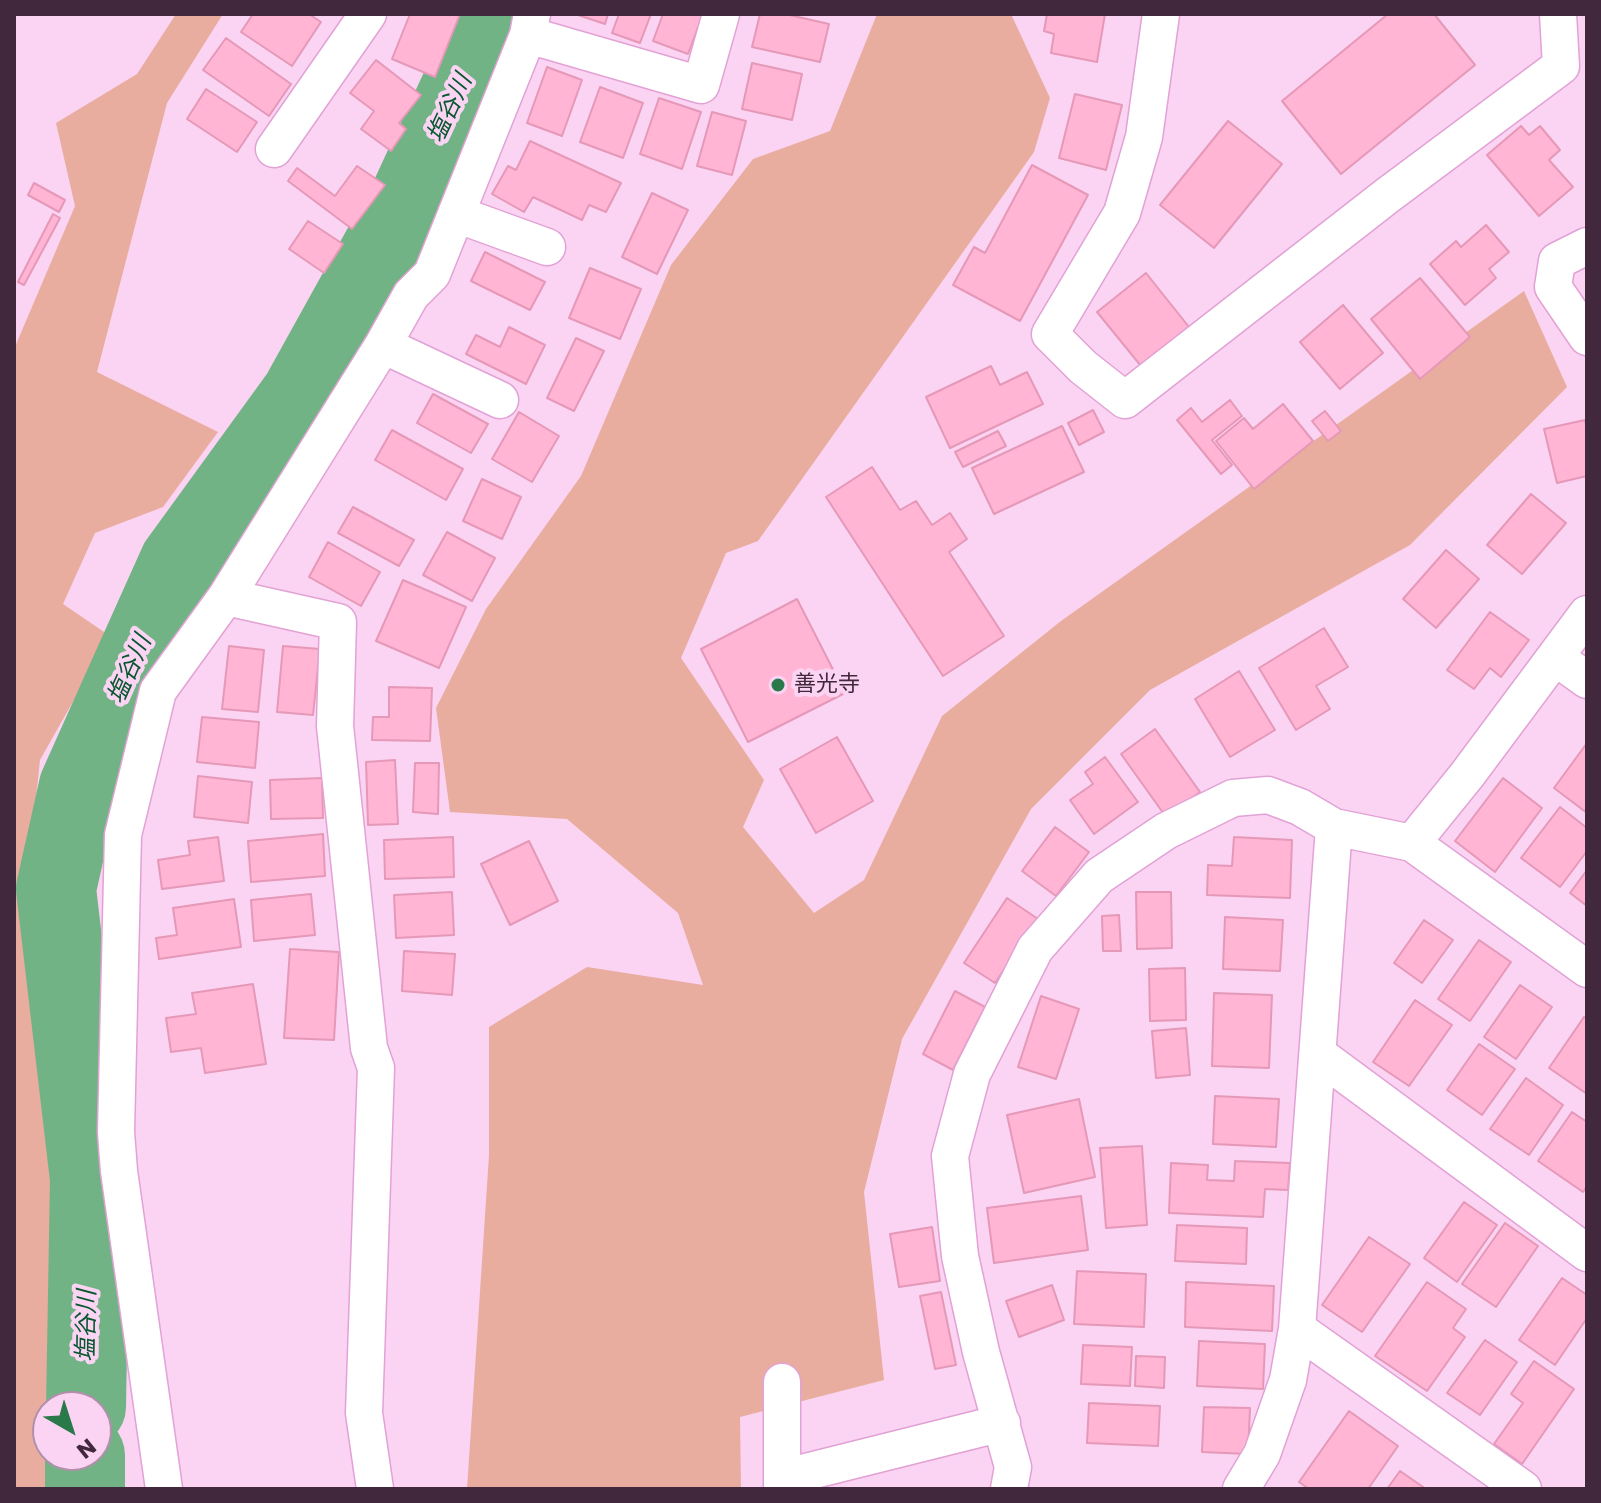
<!DOCTYPE html>
<html>
<head>
<meta charset="utf-8">
<style>
  body { margin:0 }
  #map { position:relative; width:1601px; height:1503px; overflow:hidden; background:#fbd4f3; font-family:Poppins,sans-serif }
  canvas { display:block }
  .frame { position:absolute; inset:0; border:16px solid #41283d; pointer-events:none }
  .north { position:absolute; left:32px; top:1391px; width:80px; height:80px; box-sizing:border-box; background:#fbd4f3; border:2px solid #b18faa; border-radius:50%; rotate:141deg; font-size:22px; font-weight:700; line-height:32px; text-align:center; color:#41283d }
  .north::after { content:''; display:block; margin:auto; width:28px; height:36px; background:#2a794a; clip-path:polygon(50% 0,100% 100%,50% 72%,0 100%) }
</style>
</head>
<body>
<div id="map">
<canvas width="1601" height="1503"></canvas>
<div class="frame"></div>
<div class="north">N</div>
</div>
<script>
const context = document.querySelector('canvas').getContext('2d');
context.lineJoin = 'round';
function fillPath(path, color) {
  context.fillStyle = color;
  context.fill(path, 'evenodd');
}
function poly(rows) {
  const path = new Path2D();
  for (const r of rows) {
    path.moveTo(r[0], r[1]);
    for (let i = 2; i < r.length; i += 2) path.lineTo(r[i], r[i + 1]);
  }
  return path;
}
function stroke(path, color, width, dash) {
  context.strokeStyle = color;
  context.lineWidth = width;
  context.lineCap = dash ? 'butt' : 'round';
  context.setLineDash(dash || []);
  context.stroke(path);
}
function write(font, color, halo, rows, align = 'center') {
  context.font = font + ' Poppins,"Noto Sans JP",sans-serif';
  context.lineWidth = 8;
  context.setLineDash([]);
  context.textBaseline = 'middle';
  context.strokeStyle = halo;
  context.fillStyle = color;
  for (const [text, x, y, turn = 0] of rows) {
    context.save();
    context.translate(x, y);
    context.rotate((+turn || 0) * Math.PI / 180);
    context.textAlign = isNaN(turn) ? turn : align;
    if (halo) context.strokeText(text, 0, 0);
    context.fillText(text, 0, 0);
    context.restore();
  }
}
fillPath(poly([
  [176,14,223,14,167,103,97,372,218,432,163,507,95,533,63,604,110,636,40,760,25,900,51,1021,66,1244,58,1407,48,1407,48,1455,56,1455,55,1489,14,1489,14,349,75,206,56,123,137,74],
  [877,14,1011,14,1050,98,1034,152,758,541,726,553,681,658,764,780,743,827,814,913,864,880,942,716,1061,621,1524,291,1567,387,1410,545,1150,690,1031,809,902,1039,864,1192,884,1380,740,1417,741,1489,467,1489,489,1155,489,1027,587,967,703,985,678,913,567,819,450,812,436,708,486,609,581,476,671,265,753,159,830,131]
]), '#e8ad9f');
stroke(poly([
  [86,1407,90,1179,56,889,79,786,179,563,301,395,408,202,495,14],
  [85,1489,85,1455]
]), '#72b386', 80);
const building = poly([
  [253,14,309,14,321,22,292,66,241,32,253,14],
  [410,14,460,14,435,77,392,59,410,14],
  [575,14,608,14,605,24,575,14],
  [619,14,651,14,640,43,612,33,619,14],
  [663,14,703,14,688,54,653,41,663,14],
  [760,14,785,14,829,24,820,62,752,47,760,14],
  [1047,14,1105,14,1097,62,1051,53,1054,34,1044,31,1047,14],
  [1388,14,1434,14,1475,65,1341,174,1282,101,1388,14],
  [226,38,291,84,269,116,203,70,226,38],
  [376,60,421,95,399,123,406,129,391,151,361,129,374,111,350,93,376,60],
  [752,63,802,74,792,120,742,109,752,63],
  [547,67,582,80,562,136,527,123,547,67],
  [600,87,643,103,623,158,580,142,600,87],
  [206,89,257,122,237,152,187,119,206,89],
  [1075,94,1122,105,1106,170,1059,158,1075,94],
  [659,98,701,112,682,169,640,154,659,98],
  [712,112,746,121,732,175,697,166,712,112],
  [1228,121,1282,164,1214,248,1160,205,1228,121],
  [1521,126,1529,135,1540,126,1560,150,1549,160,1573,187,1539,216,1487,155,1521,126],
  [530,141,621,183,606,212,589,205,582,220,533,197,524,212,492,194,508,166,516,170,530,141],
  [1032,165,1088,195,1020,321,953,285,974,247,985,253,1032,165],
  [357,166,385,185,352,229,288,181,297,168,335,196,357,166],
  [34,183,65,200,59,212,28,195,34,183],
  [652,193,688,210,657,274,622,257,652,193],
  [53,214,60,218,24,285,18,282,53,214],
  [308,221,343,244,324,273,289,249,308,221],
  [1486,225,1509,252,1489,269,1496,278,1465,305,1430,264,1456,241,1461,247,1486,225],
  [485,252,545,282,530,310,471,281,485,252],
  [590,268,641,289,620,339,569,318,590,268],
  [1146,273,1189,327,1141,366,1097,312,1146,273],
  [1420,278,1470,337,1420,379,1371,319,1420,278],
  [1343,305,1383,353,1340,389,1300,342,1343,305],
  [509,327,545,345,526,384,466,354,476,335,500,347,509,327],
  [576,338,604,351,574,411,547,398,576,338],
  [991,366,1000,385,1027,372,1043,404,950,448,926,397,991,366],
  [433,394,488,424,471,453,417,423,433,394],
  [1230,400,1242,416,1212,440,1232,465,1221,474,1177,420,1191,408,1202,422,1230,400],
  [1283,404,1313,441,1254,489,1216,441,1244,418,1253,429,1283,404],
  [1093,410,1104,432,1079,445,1068,423,1093,410],
  [1325,411,1341,431,1328,441,1312,421,1325,411],
  [519,412,559,436,532,482,492,459,519,412],
  [1585,420,1587,430,1587,476,1557,483,1544,429,1585,420],
  [1062,426,1084,472,994,514,972,468,1062,426],
  [392,430,463,469,446,500,375,460,392,430],
  [998,431,1006,446,963,467,955,452,998,431],
  [872,467,900,510,916,501,932,525,950,513,967,539,949,552,1004,636,943,676,826,497,872,467],
  [482,479,521,497,502,539,463,521,482,479],
  [1531,494,1566,523,1522,574,1487,545,1531,494],
  [353,507,414,540,399,566,338,533,353,507],
  [447,532,495,558,472,601,423,575,447,532],
  [328,542,380,572,361,606,309,577,328,542],
  [1446,550,1479,579,1436,628,1403,599,1446,550],
  [403,580,466,607,439,668,376,641,403,580],
  [797,599,845,693,748,742,701,649,797,599],
  [1490,612,1529,640,1501,677,1490,668,1474,689,1447,670,1490,612],
  [1324,628,1348,667,1316,686,1330,709,1296,730,1259,668,1324,628],
  [229,646,264,650,258,712,222,709,229,646],
  [283,646,320,649,313,715,277,712,283,646],
  [1239,671,1275,730,1230,757,1195,699,1239,671],
  [389,687,432,688,430,741,372,740,373,717,389,717,389,687],
  [202,717,259,722,255,768,197,762,202,717],
  [1155,729,1200,792,1166,817,1121,754,1155,729],
  [837,737,873,801,816,833,780,769,837,737],
  [1587,743,1587,813,1554,788,1587,743],
  [1105,757,1138,802,1094,834,1070,800,1093,784,1085,772,1105,757],
  [395,760,398,824,368,825,366,762,395,760],
  [415,763,439,763,438,814,413,812,415,763],
  [198,776,252,782,248,823,194,817,198,776],
  [322,778,323,818,271,819,270,780,322,778],
  [1503,778,1542,808,1495,872,1455,841,1503,778],
  [1560,807,1587,828,1587,851,1560,887,1521,858,1560,807],
  [1055,827,1089,852,1056,896,1022,871,1055,827],
  [323,834,325,876,251,882,248,841,323,834],
  [218,837,224,881,162,889,158,860,190,855,188,841,218,837],
  [453,837,454,877,385,879,384,840,453,837],
  [1234,837,1292,840,1290,898,1207,895,1208,865,1232,866,1234,837],
  [529,841,558,901,510,925,481,864,529,841],
  [1587,870,1587,906,1570,893,1587,870],
  [452,892,454,935,396,938,394,895,452,892],
  [1136,892,1171,892,1172,948,1137,949,1136,892],
  [311,894,315,935,254,941,251,900,311,894],
  [1007,898,1038,919,995,983,964,963,1007,898],
  [234,899,241,947,159,959,156,938,177,935,173,908,234,899],
  [1119,915,1121,951,1103,951,1102,916,1119,915],
  [1225,917,1283,920,1280,971,1223,969,1225,917],
  [1424,920,1453,940,1422,983,1394,963,1424,920],
  [1479,940,1511,962,1470,1021,1438,999,1479,940],
  [290,949,339,952,334,1040,284,1038,290,949],
  [404,951,455,954,452,995,402,991,404,951],
  [1185,968,1186,1020,1150,1021,1149,969,1185,968],
  [253,984,266,1064,205,1073,201,1048,171,1052,166,1018,196,1014,192,993,253,984],
  [1520,985,1552,1007,1516,1059,1484,1037,1520,985],
  [955,991,985,1007,953,1070,923,1054,955,991],
  [1214,993,1272,995,1269,1068,1212,1066,1214,993],
  [1041,996,1079,1009,1056,1079,1018,1067,1041,996],
  [1415,1000,1452,1025,1409,1086,1373,1062,1415,1000],
  [1584,1017,1587,1019,1587,1094,1549,1068,1584,1017],
  [1186,1028,1190,1075,1156,1078,1152,1031,1186,1028],
  [1479,1044,1515,1069,1482,1115,1447,1090,1479,1044],
  [1526,1078,1563,1105,1529,1155,1490,1129,1526,1078],
  [1215,1096,1279,1099,1276,1147,1213,1144,1215,1096],
  [1079,1099,1095,1177,1024,1193,1007,1115,1079,1099],
  [1572,1112,1587,1122,1587,1186,1583,1192,1538,1161,1572,1112],
  [1142,1146,1147,1225,1106,1228,1100,1148,1142,1146],
  [1235,1161,1290,1163,1288,1190,1265,1189,1263,1217,1169,1213,1171,1163,1208,1165,1207,1180,1234,1181,1235,1161],
  [1081,1196,1088,1250,994,1263,987,1208,1081,1196],
  [1464,1202,1497,1225,1457,1282,1424,1258,1464,1202],
  [1505,1223,1538,1246,1496,1307,1462,1284,1505,1223],
  [1177,1225,1247,1228,1246,1264,1175,1261,1177,1225],
  [932,1227,940,1281,899,1287,890,1234,932,1227],
  [1369,1237,1410,1264,1362,1332,1322,1305,1369,1237],
  [1077,1271,1146,1274,1144,1327,1074,1324,1077,1271],
  [1562,1278,1587,1295,1587,1318,1555,1365,1519,1340,1562,1278],
  [1186,1282,1274,1286,1272,1331,1185,1327,1186,1282],
  [1427,1282,1466,1309,1453,1328,1465,1337,1427,1391,1375,1356,1427,1282],
  [1052,1285,1064,1320,1019,1337,1006,1301,1052,1285],
  [941,1292,956,1365,935,1369,920,1296,941,1292],
  [1485,1340,1517,1362,1480,1415,1447,1393,1485,1340],
  [1199,1341,1265,1344,1263,1389,1197,1386,1199,1341],
  [1083,1345,1132,1347,1130,1386,1081,1384,1083,1345],
  [1136,1356,1165,1357,1164,1388,1135,1386,1136,1356],
  [1534,1361,1574,1389,1522,1464,1494,1444,1523,1403,1511,1394,1534,1361],
  [1089,1403,1160,1406,1158,1446,1087,1443,1089,1403],
  [1204,1407,1250,1408,1248,1454,1202,1452,1204,1407],
  [1349,1411,1398,1446,1368,1489,1309,1489,1299,1482,1349,1411],
  [1400,1471,1426,1489,1387,1489,1400,1471]
]);
fillPath(building, '#ffb5d3');
stroke(building, '#e598b7', 2);
const minor = poly([
  [1161,14,1144,137,1122,213,1050,334,1083,367,1125,400,1388,195,1561,66,1558,14],
  [528,35,701,85,721,14],
  [274,149,368,14],
  [456,214,547,247],
  [1587,246,1557,261,1553,287,1587,337],
  [383,345,500,400],
  [226,597,338,622,335,726,369,1048,376,1068,364,1413,375,1489],
  [1555,657,1587,680],
  [1412,843,1467,775,1587,614],
  [1319,1055,1587,1253],
  [1297,1329,1523,1489],
  [782,1478,1002,1423],
  [164,1489,119,1171,116,1132,123,835,158,691,226,597,383,345,411,295,432,274,528,35,532,14],
  [782,1489,782,1382],
  [1009,1489,1013,1467,981,1352,960,1256,950,1156,972,1074,1035,949,1099,876,1166,831,1233,798,1268,795,1300,807,1334,827,1412,843,1587,969],
  [1241,1489,1262,1454,1288,1380,1297,1329,1334,827]
]);
stroke(minor, '#e2a2d5', 39);
stroke(minor, '#fff', 36);
for (const [x, y, r, color] of [
  [778,685,8,"#2a794a"]
]) {
  const dot = new Path2D();
  dot.arc(x, y, r, 0, 2 * Math.PI);
  context.fillStyle = color;
  context.fill(dot);
  stroke(dot, '#fbd4f3', 3);
}
write('22px', '#41283d', '#fbd4f3', [
  ["善光寺",794,685]
], 'left');
write('italic 24px', '#08572e', '#fbd4f3', [
  ["塩谷川",451,109,-65],
  ["塩谷川",131,670,-66],
  ["塩谷川",88,1326,-89]
]);
</script>
</body>
</html>
